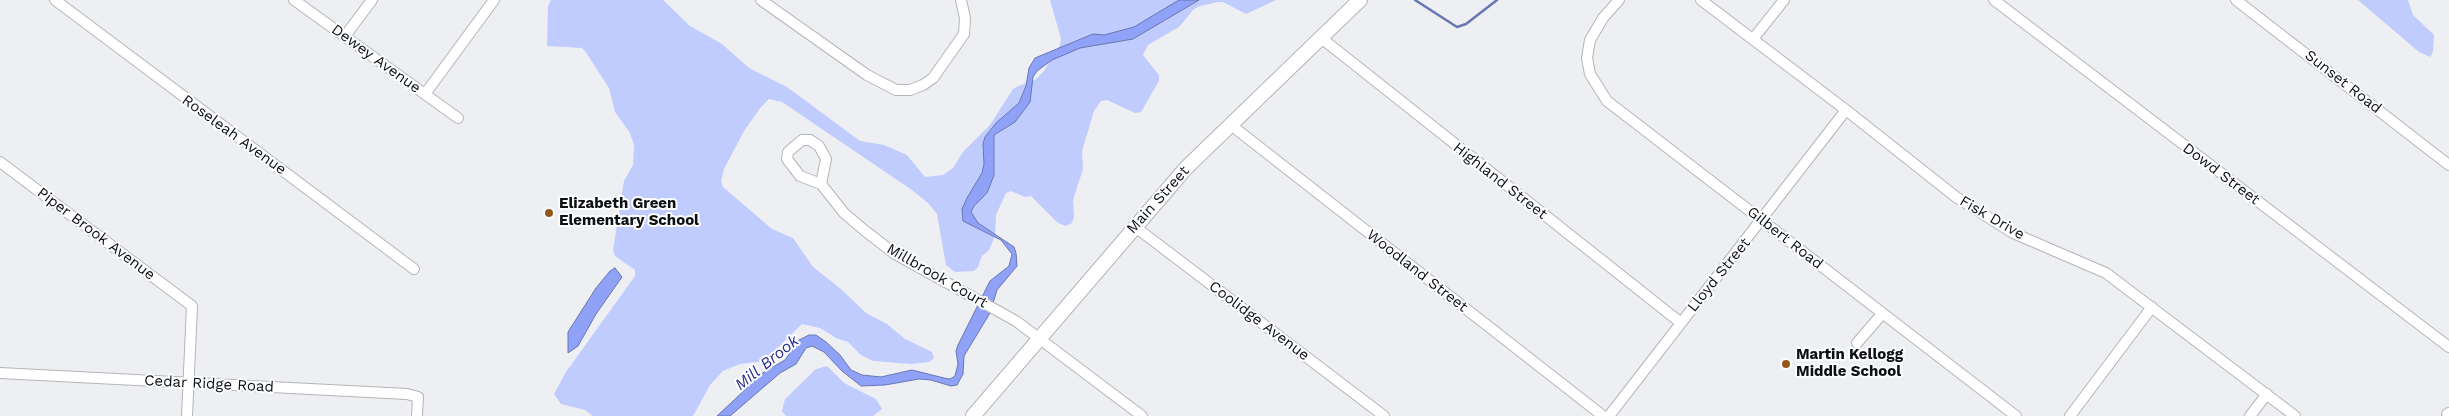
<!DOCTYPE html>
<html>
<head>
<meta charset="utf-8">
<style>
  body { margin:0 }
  canvas { display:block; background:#eeeff3 }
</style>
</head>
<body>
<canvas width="2449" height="416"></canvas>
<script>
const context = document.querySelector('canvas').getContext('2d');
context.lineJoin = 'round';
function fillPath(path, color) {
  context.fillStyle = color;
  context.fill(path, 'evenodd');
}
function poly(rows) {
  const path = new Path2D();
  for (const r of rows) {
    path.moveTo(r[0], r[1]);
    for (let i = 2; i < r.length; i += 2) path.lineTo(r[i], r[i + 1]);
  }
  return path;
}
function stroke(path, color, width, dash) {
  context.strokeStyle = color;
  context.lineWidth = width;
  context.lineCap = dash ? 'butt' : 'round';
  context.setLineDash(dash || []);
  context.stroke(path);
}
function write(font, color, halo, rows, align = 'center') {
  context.font = font + ' "Work Sans",sans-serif';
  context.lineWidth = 4;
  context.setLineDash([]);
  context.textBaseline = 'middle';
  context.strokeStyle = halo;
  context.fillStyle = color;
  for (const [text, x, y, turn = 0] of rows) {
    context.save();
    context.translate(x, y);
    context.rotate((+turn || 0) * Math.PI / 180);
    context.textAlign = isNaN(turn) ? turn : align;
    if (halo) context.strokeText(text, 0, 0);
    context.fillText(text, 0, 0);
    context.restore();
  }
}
fillPath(poly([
  [551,0,663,0,690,26,722,44,749,68,787,87,860,141,884,145,907,155,925,177,943,175,953,168,963,152,990,125,1013,89,1018,86,1035,80,1044,71,1060,45,1061,39,1050,0,1276,0,1246,14,1223,2,1218,2,1200,6,1194,9,1179,27,1148,45,1143,55,1159,75,1159,81,1141,112,1135,113,1107,100,1101,101,1094,111,1082,151,1083,169,1073,200,1074,217,1072,223,1066,226,1058,223,1031,196,1025,197,1011,191,1006,193,996,215,995,236,989,250,982,256,978,267,974,271,955,272,946,265,937,214,929,204,912,190,782,102,769,99,761,107,744,131,724,169,721,181,723,187,772,229,793,238,813,267,841,289,866,313,887,324,905,339,932,352,934,358,929,362,911,364,873,361,861,355,848,342,836,338,820,328,802,324,764,361,740,364,723,371,710,385,693,416,593,416,585,410,561,404,554,394,566,372,635,276,635,270,615,256,613,250,624,181,633,165,634,145,630,133,615,112,609,88,585,51,582,48,547,46,548,6],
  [2358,0,2408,0,2413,15,2434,35,2433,52,2430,57,2419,52],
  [827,366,844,383,876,399,882,409,873,416,786,416,782,411,785,399,816,369]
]), '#bfccfd');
const water = poly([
  [1179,0,1199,0,1133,39,1080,48,1052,60,1037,71,1033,77,1030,102,1015,122,994,135,994,175,987,193,974,206,971,212,978,223,1014,247,1016,253,1017,266,997,290,990,313,964,356,963,374,957,385,951,386,931,380,919,379,885,385,861,386,842,371,824,352,812,346,806,348,796,364,780,373,730,416,717,416,764,372,785,360,799,340,809,335,816,335,826,342,840,355,851,370,862,375,881,377,912,370,944,378,950,379,955,376,958,364,956,351,958,345,990,281,1009,266,1012,254,1001,240,963,221,962,209,967,198,982,173,984,164,983,144,985,137,996,123,1019,103,1026,86,1029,68,1035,58,1093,34,1104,35,1134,27,1179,0],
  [615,268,622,277,596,314,578,346,568,353,568,332,596,288,610,271,615,268]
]);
fillPath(water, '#8fa2f7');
stroke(water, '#6876b2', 1);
stroke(poly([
  [1415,0,1457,27,1466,24,1497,0]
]), '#6876b2', 2.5);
const minor = poly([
  [55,0,414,269],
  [294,0,458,118],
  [761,0,867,75,896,90,910,90,923,85,933,78,964,34,965,18,961,0],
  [1619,0,1603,18,1590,40,1587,58,1590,74,1607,101,2016,416],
  [1701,0,1846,110,1956,197,2013,233,2106,273,2295,416],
  [1994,0,2449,347],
  [2236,0,2449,165],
  [345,36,372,0],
  [1320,37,1681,323],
  [1753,39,1784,0],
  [425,94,494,0],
  [1231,125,1603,416],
  [0,162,192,306,187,416],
  [821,184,800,176,787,159,788,152,802,140,810,140,819,146,826,159,821,184,844,213,864,230,895,254,1016,321,1142,416],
  [1134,226,1384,416],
  [1857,343,1882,314],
  [0,373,407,394,418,397,417,416],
  [1609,416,1846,110],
  [2070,416,2152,307],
  [2250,416,2267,394]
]);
const secondary = poly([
  [973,416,1186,168,1360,0],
  [2449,416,2449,415]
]);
stroke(minor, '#b4b5b9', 12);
stroke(secondary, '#b4b5b9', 16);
stroke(minor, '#fff', 10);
stroke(secondary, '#fff', 14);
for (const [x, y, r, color] of [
  [549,213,5,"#945918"],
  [1786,364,5,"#945918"]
]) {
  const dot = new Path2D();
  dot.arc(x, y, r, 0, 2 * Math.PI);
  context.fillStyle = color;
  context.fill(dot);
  stroke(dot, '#fcfdff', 2);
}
write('15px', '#0e0f10', '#fcfdff', [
  ["Dewey Avenue",376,59,36],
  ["Sunset Road",2343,82,38],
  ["Roseleah Avenue",234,135,36],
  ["Dowd Street",2221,174,37],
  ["Highland Street",1500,181,38],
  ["Main Street",1158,200,-48],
  ["Fisk Drive",1992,218,30],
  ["Piper Brook Avenue",96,234,37],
  ["Gilbert Road",1785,238,38],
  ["Woodland Street",1417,271,38],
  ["Lloyd Street",1719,275,-51],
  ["Millbrook Court",937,276,30],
  ["Coolidge Avenue",1259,321,37],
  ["Cedar Ridge Road",209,384,3]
]);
write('bold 15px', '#0e0f10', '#fcfdff', [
  ["Elizabeth Green",559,204],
  ["Elementary School",559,221],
  ["Martin Kellogg",1796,355],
  ["Middle School",1796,372]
], 'left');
write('italic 16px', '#262b8b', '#fcfdff', [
  ["Mill Brook",767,363,-39]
]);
</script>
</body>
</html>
